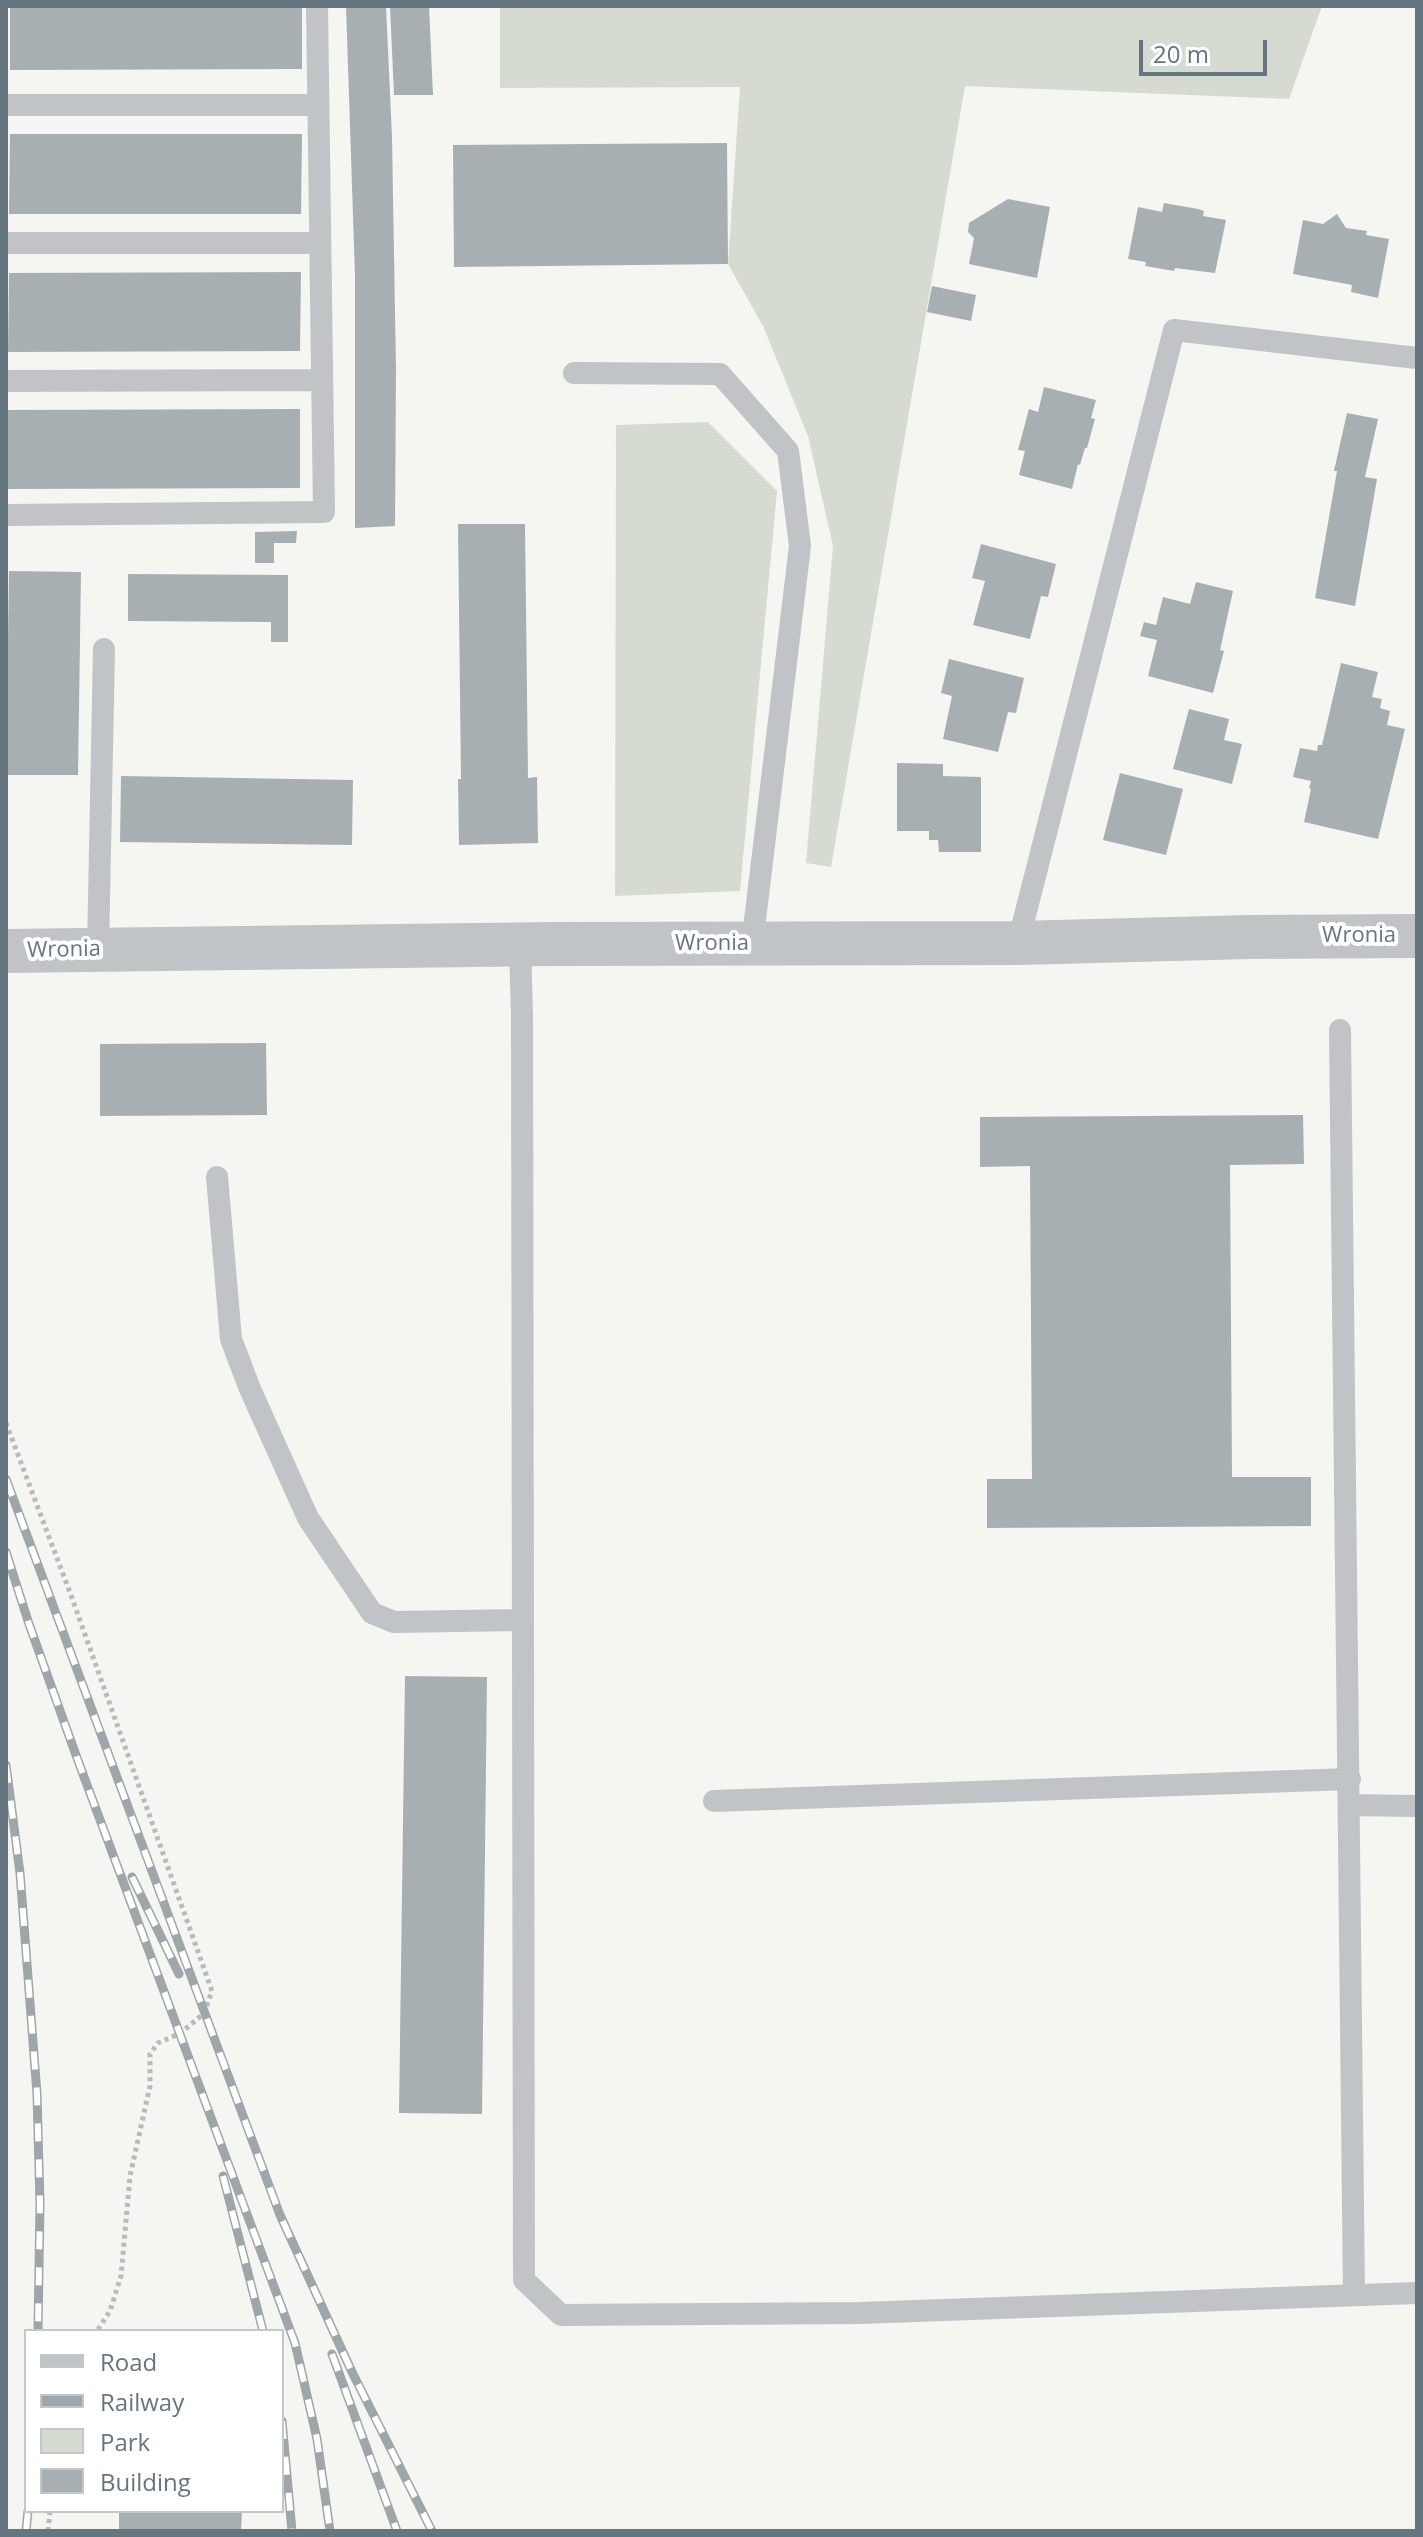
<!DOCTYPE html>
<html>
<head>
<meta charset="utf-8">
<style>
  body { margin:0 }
  #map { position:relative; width:1423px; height:2537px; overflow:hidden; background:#f5f5f1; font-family:"Open Sans",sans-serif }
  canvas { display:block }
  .frame { position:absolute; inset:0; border:8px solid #657681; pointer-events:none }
  .legend { position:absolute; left:24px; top:2329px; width:260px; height:184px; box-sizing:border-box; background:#fff; border:2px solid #c1c8cd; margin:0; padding:10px 14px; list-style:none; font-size:24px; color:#657681 }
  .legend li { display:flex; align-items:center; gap:16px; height:40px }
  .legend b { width:40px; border:2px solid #c1c8cd }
  .scale { position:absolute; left:1139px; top:40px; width:128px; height:36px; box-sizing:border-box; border:4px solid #657681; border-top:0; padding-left:10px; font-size:24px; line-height:28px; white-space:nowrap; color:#657681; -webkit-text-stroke:6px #fff; paint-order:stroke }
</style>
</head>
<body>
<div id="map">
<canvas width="1423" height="2537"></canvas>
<div class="frame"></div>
<ul class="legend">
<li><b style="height:10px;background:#c0c4c7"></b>Road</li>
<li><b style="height:10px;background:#9fa6aa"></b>Railway</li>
<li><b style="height:22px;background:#d6dbd2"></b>Park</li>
<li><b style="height:22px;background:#a7afb3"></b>Building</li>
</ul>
<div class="scale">20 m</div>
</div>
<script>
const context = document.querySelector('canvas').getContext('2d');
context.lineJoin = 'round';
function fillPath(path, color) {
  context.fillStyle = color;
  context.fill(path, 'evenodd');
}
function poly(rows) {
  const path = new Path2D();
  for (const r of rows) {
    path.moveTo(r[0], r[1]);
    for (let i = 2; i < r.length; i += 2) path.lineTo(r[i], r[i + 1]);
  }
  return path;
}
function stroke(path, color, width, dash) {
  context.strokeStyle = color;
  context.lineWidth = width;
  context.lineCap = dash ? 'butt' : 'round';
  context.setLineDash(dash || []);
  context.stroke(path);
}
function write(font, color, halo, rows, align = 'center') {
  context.font = font + ' "Open Sans",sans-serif';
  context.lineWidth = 8;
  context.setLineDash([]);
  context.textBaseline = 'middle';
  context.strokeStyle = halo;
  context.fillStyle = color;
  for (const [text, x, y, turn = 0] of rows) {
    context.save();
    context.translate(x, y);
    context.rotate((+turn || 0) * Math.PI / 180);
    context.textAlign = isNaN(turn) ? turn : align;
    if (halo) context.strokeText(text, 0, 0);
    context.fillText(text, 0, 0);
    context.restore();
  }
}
fillPath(poly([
  [500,6,1322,6,1289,99,965,86,831,867,806,863,833,546,808,436,763,326,728,264,740,87,500,88],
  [708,422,777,491,740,891,615,896,616,425]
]), '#d6dbd2');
fillPath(poly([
  [10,6,302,6,302,69,10,70],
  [346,6,386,6,392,137,396,371,395,526,355,528,355,276],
  [390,6,429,6,433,95,394,95],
  [10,134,302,134,301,214,9,214],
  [727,143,728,264,454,267,453,145],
  [1008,199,1050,207,1037,278,969,264,974,238,968,232,969,223],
  [1164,203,1198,209,1204,211,1203,216,1226,220,1215,273,1175,268,1174,271,1145,266,1146,262,1128,259,1138,207,1162,212],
  [1337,214,1346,228,1367,231,1366,235,1389,239,1378,298,1351,292,1352,285,1293,274,1303,220,1323,224],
  [301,272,300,351,8,352,9,273],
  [932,286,976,295,971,321,927,312],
  [1044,387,1096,400,1091,418,1095,419,1087,448,1085,448,1080,465,1078,464,1072,489,1019,475,1025,451,1018,450,1029,409,1038,412],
  [300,409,300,488,7,489,8,410],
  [1347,413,1378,419,1365,477,1377,479,1355,606,1315,598,1337,471,1334,471],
  [458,524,525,524,528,778,537,777,538,843,459,845,458,779,461,779],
  [297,531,296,543,274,543,274,563,255,563,255,532],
  [981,544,1056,564,1048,597,1041,596,1030,639,973,625,985,581,972,578],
  [9,571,81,572,78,775,6,775],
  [128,574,288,575,288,642,271,642,271,622,128,621],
  [1196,582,1233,591,1220,650,1224,651,1213,693,1148,676,1157,640,1140,636,1144,622,1156,625,1163,597,1190,604],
  [949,659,1024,678,1016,713,1008,712,998,752,943,739,952,696,941,693],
  [1341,663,1378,672,1372,697,1382,699,1380,708,1390,711,1387,725,1405,729,1378,839,1304,822,1311,789,1309,788,1311,781,1293,777,1300,748,1317,751,1318,745,1322,745],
  [1189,709,1229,719,1224,740,1242,744,1232,784,1173,769],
  [897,763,943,764,943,776,981,777,981,852,939,852,938,840,929,840,929,831,897,831],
  [1120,773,1183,789,1166,855,1103,840],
  [121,776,353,780,352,845,120,842],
  [266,1043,267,1115,100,1116,100,1044],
  [1303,1115,1304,1164,1230,1165,1232,1477,1311,1477,1311,1526,987,1528,987,1479,1032,1479,1030,1166,980,1167,980,1117],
  [405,1676,487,1677,482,2114,399,2113],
  [119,2511,242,2511,241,2531,119,2531]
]), '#a7afb3');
stroke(poly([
  [6,1423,72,1598,212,1991,204,2013,181,2033,158,2043,150,2054,150,2086,130,2176,121,2276,110,2311,97,2331],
  [48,2531,50,2511]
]), '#b8bbbd', 5, [4, 4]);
stroke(poly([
  [6,105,318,105],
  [6,243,320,243],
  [574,373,720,374,788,451,800,546,752,945],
  [6,381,322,380],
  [6,515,324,512,317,6],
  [1018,943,1174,330,1417,358],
  [520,945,522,1016,524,2280,561,2315,861,2313,1417,2293],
  [98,949,104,649],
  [1340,1030,1354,2294],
  [217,1177,231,1339,250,1389,308,1518,372,1613,394,1622,522,1620],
  [714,1801,1350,1779],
  [1350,1805,1417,1806]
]), '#c0c4c7', 22);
stroke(poly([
  [6,951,554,944,1018,943,1250,937,1417,936]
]), '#c0c4c7', 44);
const rail = poly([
  [6,1479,280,2215,352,2372,432,2531],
  [6,1552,29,1624,77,1758,295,2343,317,2439,330,2531],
  [6,1765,20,1873,37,2094,40,2204,38,2331],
  [132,1877,179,1974],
  [223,2176,263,2331],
  [332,2354,397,2531],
  [282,2421,292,2531],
  [26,2531,28,2511]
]);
stroke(rail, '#9fa6aa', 9);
stroke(rail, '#fff', 6, [18]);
write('22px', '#657681', '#fff', [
  ["Wronia",1359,936],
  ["Wronia",712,944],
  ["Wronia",64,950,-1]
]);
</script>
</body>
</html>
